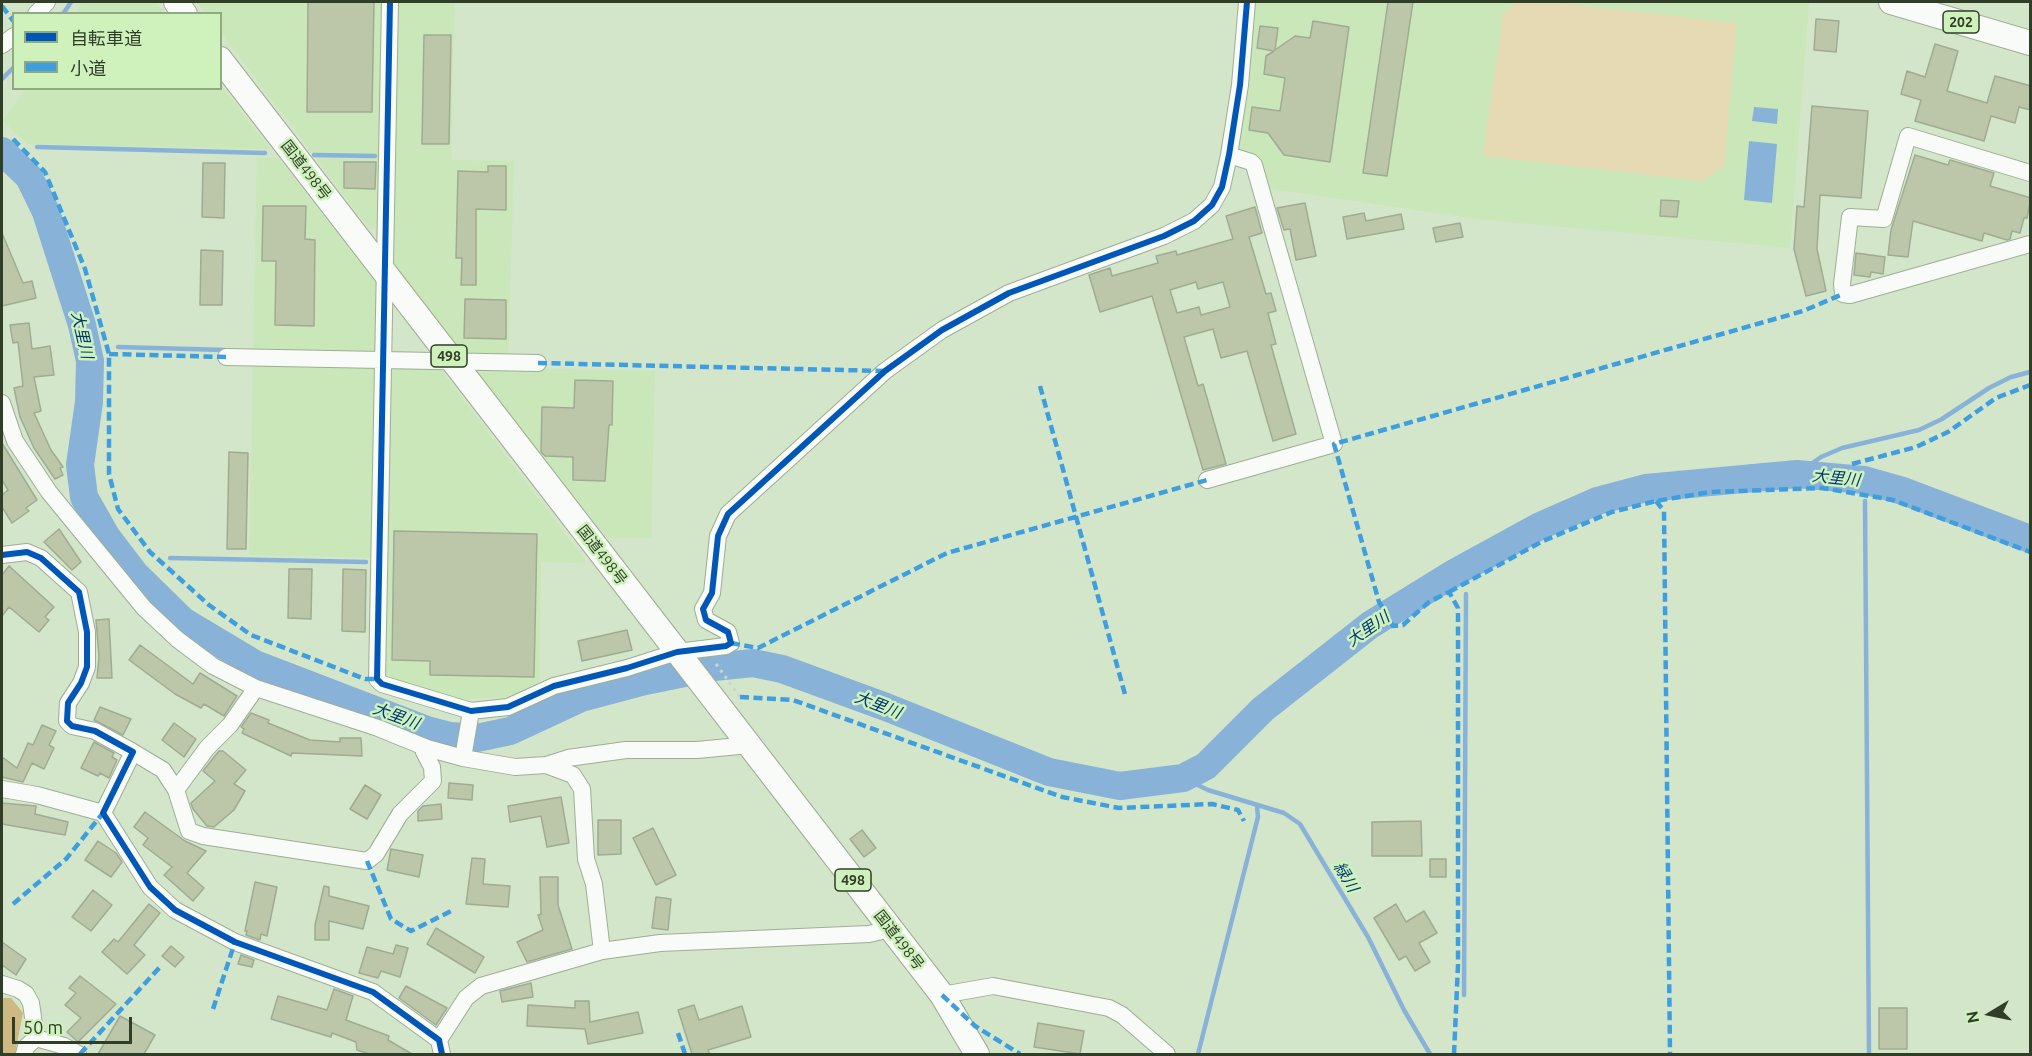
<!DOCTYPE html>
<html>
<head>
<meta charset="utf-8">
<style>
  body { margin:0 }
  #map { position:relative; width:2032px; height:1056px; overflow:hidden; background:#d3e6c9; font-family:Ubuntu,"Noto Sans JP",sans-serif }
  canvas { display:block }
  .frame { position:absolute; inset:0; border:3px solid #303e28; pointer-events:none }
  .legend { position:absolute; left:12px; top:12px; width:210px; height:78px; box-sizing:border-box; background:#cff2bd; border:2px solid #8faa81; margin:0; padding:8px 10px; list-style:none; font-size:18px; color:#303e28 }
  .legend li { display:flex; align-items:center; gap:12px; height:30px }
  .legend b { width:30px; border:2px solid #8faa81 }
  .north { position:absolute; left:1960px; top:984px; width:60px; height:60px; -webkit-text-stroke:4px #cff2bd; paint-order:stroke; rotate:260deg; font-size:16px; font-weight:700; line-height:24px; text-align:center; color:#303e28 }
  .north::after { content:''; display:block; margin:auto; width:21px; height:27px; background:#303e28; clip-path:polygon(50% 0,100% 100%,50% 72%,0 100%) }
  .scale { position:absolute; left:12px; top:1017px; width:120px; height:27px; box-sizing:border-box; border:3px solid #303e28; border-top:0; padding-left:8px; font-size:18px; line-height:21px; white-space:nowrap; color:#303e28; -webkit-text-stroke:4px #cff2bd; paint-order:stroke }
</style>
</head>
<body>
<div id="map">
<canvas width="2032" height="1056"></canvas>
<div class="frame"></div>
<ul class="legend">
<li><b style="height:8px;background:#0057b8"></b>自転車道</li>
<li><b style="height:8px;background:#3e9ee0"></b>小道</li>
</ul>
<div class="north">N</div>
<div class="scale">50 m</div>
</div>
<script>
const context = document.querySelector('canvas').getContext('2d');
context.lineJoin = 'round';
function fillPath(path, color) {
  context.fillStyle = color;
  context.fill(path, 'evenodd');
}
function poly(rows) {
  const path = new Path2D();
  for (const r of rows) {
    path.moveTo(r[0], r[1]);
    for (let i = 2; i < r.length; i += 2) path.lineTo(r[i], r[i + 1]);
  }
  return path;
}
function stroke(path, color, width, dash) {
  context.strokeStyle = color;
  context.lineWidth = width;
  context.lineCap = dash ? 'butt' : 'round';
  context.setLineDash(dash || []);
  context.stroke(path);
}
function write(font, color, halo, rows, align = 'center') {
  context.font = font + ' Ubuntu,"Noto Sans JP",sans-serif';
  context.lineWidth = 5;
  context.setLineDash([]);
  context.textBaseline = 'middle';
  context.strokeStyle = halo;
  context.fillStyle = color;
  for (const [text, x, y, turn = 0] of rows) {
    context.save();
    context.translate(x, y);
    context.rotate((+turn || 0) * Math.PI / 180);
    context.textAlign = isNaN(turn) ? turn : align;
    if (halo) context.strokeText(text, 0, 0);
    context.fillText(text, 0, 0);
    context.restore();
  }
}
fillPath(poly([
  [82,2,156,2,165,13,76,13],
  [196,2,385,2,379,224,370,229,221,33,220,14,205,13],
  [398,2,455,2,451,160,514,161,508,368,655,371,651,538,607,538,392,263],
  [1254,2,1809,2,1790,248,1477,219,1266,188,1259,158,1235,150],
  [221,85,270,149,27,144,3,121,25,89,220,88],
  [257,158,278,158,379,287,378,355,253,353],
  [253,362,378,365,374,558,249,555],
  [388,365,438,366,587,563,541,562,539,688,511,697,459,699,382,677]
]), '#c9e7b8');
fillPath(poly([
  [1517,2,1552,2,1737,23,1724,166,1703,181,1483,156,1503,13]
]), '#e5dab4');
fillPath(poly([
  [2,998,11,998,23,1013,15,1054,2,1054]
]), '#ceb982');
fillPath(poly([
  [1754,107,1778,109,1777,124,1752,121],
  [1749,141,1777,144,1772,203,1744,200]
]), '#88b2d8');
stroke(poly([
  [63,14,71,2],
  [2,79,14,67],
  [37,147,265,153],
  [314,155,375,156],
  [118,347,225,350],
  [1797,474,1821,457,1842,448,1919,430,1942,419,1989,388,2011,377,2030,372],
  [1865,501,1869,1054],
  [170,558,366,562],
  [1183,778,1208,790,1284,813,1300,824,1368,937,1404,1010,1430,1054],
  [1464,995,1466,594],
  [1198,1054,1258,817,1257,806]
]), '#88b2d8', 4.5);
stroke(poly([
  [2,151,29,177,46,212,82,325,90,361,89,402,80,465,84,497,106,536,135,574,183,621,255,664,427,730,450,736,477,738,510,731,581,698,645,681,714,667,753,663,782,669,886,707,1049,772,1120,786,1183,778,1206,766,1263,709,1370,625,1456,572,1540,526,1597,501,1646,488,1797,474,1864,480,1903,491,2030,539]
]), '#88b2d8', 28);
const building = poly([
  [308,2,374,2,372,112,307,112,308,2],
  [1388,2,1413,2,1387,176,1363,173,1388,2],
  [1816,19,1839,21,1836,52,1814,50,1816,19],
  [1313,21,1349,27,1330,162,1284,155,1268,133,1249,130,1252,107,1280,111,1285,78,1264,74,1266,56,1274,51,1257,48,1260,26,1278,28,1275,50,1295,36,1310,38,1313,21],
  [424,35,451,35,449,144,422,144,424,35],
  [1935,44,1958,51,1947,91,1987,103,1995,76,2031,86,2031,110,2019,107,2015,123,1991,116,1984,141,1915,121,1921,100,1901,94,1907,71,1925,77,1935,44],
  [1812,106,1868,111,1861,198,1820,195,1817,249,1826,291,1806,296,1794,249,1797,206,1804,207,1812,106],
  [1915,155,1948,165,1950,160,1994,173,1990,186,2031,198,2027,218,2024,218,2020,233,2012,231,2010,239,2007,240,1984,233,1982,241,1913,221,1908,257,1888,255,1891,230,1915,155],
  [344,162,376,162,375,189,344,188,344,162],
  [203,163,225,163,224,218,202,217,203,163],
  [488,166,506,166,506,210,476,209,476,285,461,285,462,258,456,258,458,171,488,172,488,166],
  [1661,200,1679,201,1677,217,1660,216,1661,200],
  [1305,203,1316,256,1296,260,1290,229,1284,230,1277,208,1305,203],
  [263,206,306,206,305,239,315,240,314,326,275,325,276,261,262,261,263,206],
  [1255,207,1262,233,1249,237,1266,294,1271,293,1276,311,1268,313,1276,344,1271,345,1296,434,1273,441,1247,351,1221,358,1213,329,1184,337,1198,386,1203,384,1226,464,1203,470,1152,296,1100,312,1089,275,1110,268,1112,276,1158,263,1156,256,1176,251,1177,255,1233,239,1226,216,1255,207],
  [1196,282,1198,289,1223,282,1230,307,1201,315,1199,307,1177,313,1170,290,1196,282],
  [1364,213,1366,221,1401,214,1404,229,1347,239,1343,217,1364,213],
  [1460,223,1463,237,1436,242,1433,228,1460,223],
  [2,233,23,283,32,281,36,298,2,306,2,233],
  [201,250,223,251,222,305,200,305,201,250],
  [1856,253,1885,257,1883,274,1871,272,1870,277,1854,275,1856,253],
  [465,299,506,300,506,339,464,338,465,299],
  [29,323,32,349,50,346,54,375,34,377,41,411,34,413,51,450,63,467,60,468,63,475,55,479,34,448,20,417,14,388,23,386,18,342,13,343,10,325,29,323],
  [575,380,613,381,612,425,609,425,605,481,573,480,573,457,545,456,541,452,542,407,574,408,575,380],
  [2,443,37,500,26,508,29,511,12,523,2,507,2,495,8,490,2,480,2,443],
  [229,452,248,453,246,549,227,549,229,452],
  [59,529,81,562,72,570,44,542,59,529],
  [394,531,537,534,534,677,430,675,430,661,392,660,394,531],
  [9,566,54,607,45,617,49,620,39,632,9,607,2,616,2,575,9,566],
  [289,569,312,569,311,619,288,618,289,569],
  [343,569,366,570,365,632,342,631,343,569],
  [109,619,112,678,97,678,99,657,96,620,109,619],
  [627,630,632,650,582,661,578,641,627,630],
  [140,645,193,684,200,673,237,696,224,716,204,704,201,708,175,694,129,660,140,645],
  [100,707,131,719,123,735,94,720,100,707],
  [251,713,269,720,268,723,310,740,340,742,340,738,361,738,362,756,292,753,291,756,242,733,244,729,241,727,251,713],
  [174,723,196,739,184,757,162,740,174,723],
  [42,725,56,731,49,745,54,748,44,769,32,763,23,782,2,777,2,757,17,768,28,743,33,745,42,725],
  [94,742,114,753,112,757,117,760,109,778,100,773,98,776,81,768,94,742],
  [219,751,223,751,246,770,234,784,245,791,234,810,214,827,207,826,193,809,191,803,215,781,203,771,219,751],
  [449,783,473,785,472,800,448,798,449,783],
  [365,785,381,795,367,819,350,809,365,785],
  [561,797,569,843,547,847,541,816,510,822,508,806,561,797],
  [2,803,36,806,35,814,68,822,65,835,2,824,2,803],
  [441,804,442,819,418,821,418,811,423,806,441,804],
  [145,812,185,841,206,851,187,873,204,888,193,901,164,875,172,867,143,845,148,838,134,827,145,812],
  [598,820,621,820,621,854,598,855,598,820],
  [1421,821,1422,856,1372,856,1372,822,1421,821],
  [653,828,676,875,656,885,633,838,653,828],
  [862,830,876,848,864,857,850,839,862,830],
  [98,841,116,853,122,862,111,877,85,860,98,841],
  [391,849,423,855,419,877,387,870,391,849],
  [472,858,485,859,483,884,510,886,508,907,466,904,472,858],
  [1430,859,1446,859,1446,877,1430,877,1430,859],
  [540,877,558,877,558,905,572,949,527,962,517,942,543,930,538,915,541,914,540,877],
  [255,882,277,887,267,936,261,934,260,940,246,935,247,931,245,931,255,882],
  [324,886,329,887,329,896,369,906,363,929,329,921,329,940,315,940,315,925,324,886],
  [93,890,112,905,91,931,72,917,93,890],
  [656,897,671,899,668,930,652,928,656,897],
  [149,904,160,913,134,945,145,955,127,974,102,952,114,939,118,942,149,904],
  [1396,904,1406,922,1424,911,1437,933,1419,943,1430,962,1415,971,1406,956,1399,960,1374,918,1396,904],
  [436,928,484,957,475,973,427,944,436,928],
  [2,942,26,959,16,975,2,965,2,942],
  [396,945,408,948,400,977,381,971,378,978,359,973,367,947,393,954,396,945],
  [171,946,184,957,175,967,162,956,171,946],
  [241,955,254,960,252,967,238,964,241,955],
  [80,976,116,1004,78,1042,67,1032,81,1018,65,1005,76,993,69,988,80,976],
  [531,983,533,997,502,1002,500,991,531,983],
  [406,986,447,1008,436,1025,399,998,406,986],
  [334,989,353,996,346,1020,389,1036,388,1040,412,1054,369,1054,357,1050,356,1042,332,1033,331,1037,271,1019,278,996,327,1010,334,989],
  [575,1001,589,1001,590,1022,638,1012,643,1033,588,1044,585,1029,527,1026,528,1005,575,1008,575,1001],
  [694,1005,699,1020,742,1006,751,1037,708,1050,710,1054,692,1054,678,1010,694,1005],
  [1879,1008,1907,1008,1907,1049,1879,1049,1879,1008],
  [120,1016,155,1035,144,1054,98,1054,120,1016],
  [1038,1023,1084,1031,1080,1054,1034,1047,1038,1023]
]);
fillPath(building, '#bcc6a9');
stroke(building, '#a0ab93', 1.5);
const minor = poly([
  [390,2,377,679,382,684,471,711,508,707,554,686,627,668,677,652,726,646,731,643,728,632,706,620,703,609,712,593,718,536,728,514,885,371,942,330,1009,293,1164,236,1194,221,1212,205,1222,187,1229,155,1240,85,1247,2],
  [36,14,47,2],
  [2,45,14,36],
  [2030,173,1908,136,1884,219,1850,217,1842,284,1843,294,1850,295,2030,244],
  [226,357,538,363],
  [2,403,15,441,49,492,144,608,177,639,213,666,256,688,378,728,427,748,463,758,515,767,546,765,568,758,626,750,697,750,749,745],
  [1207,480,1334,444,1254,165,1251,162,1229,155],
  [2,555,27,552,41,558,79,592,87,632,87,667,81,683,68,703,67,721,72,726,95,731,133,752,103,813,150,887,175,910,235,942,373,992,439,1040,442,1054],
  [133,752,163,770,176,790,189,831,203,836,367,861,376,854,400,814,433,781,432,767,424,752,427,748],
  [463,758,471,711],
  [546,765,573,775,582,789,586,859,594,884,602,951],
  [2,789,37,795,103,813],
  [176,790,207,748,230,725,256,688],
  [2,984,18,989,26,994,31,1003,36,1038],
  [942,995,993,986,1109,1008,1122,1015,1167,1054],
  [36,1038,64,1046,78,1054],
  [439,1040,466,998,481,986,602,951,660,943,869,934,891,929],
  [24,1054,26,1047,36,1038]
]);
const highway = poly([
  [176,2,185,14],
  [1891,2,2030,43],
  [220,59,942,995,977,1054]
]);
stroke(minor, '#9fad96', 18);
stroke(highway, '#9fad96', 26);
stroke(poly([
  [716,664,740,697,738,699]
]), '#ced3cb', 3, [3, 4.5]);
stroke(minor, '#f8fbf7', 16);
stroke(highway, '#f8fbf7', 24);
stroke(poly([
  [2,6,14,22],
  [13,139,45,172,85,269,109,354,109,474,118,509,150,552,209,605,251,635,365,679,377,679],
  [109,354,226,357],
  [538,363,885,371],
  [1040,386,1126,698],
  [1852,464,1916,447,1948,432,1996,398,2030,385],
  [1656,501,1664,511,1670,1054],
  [1449,592,1543,541,1612,512,1656,501,1710,492,1822,488,1893,500,2030,552],
  [731,643,758,648,947,553,1207,480],
  [740,697,793,700,1062,797,1119,808,1212,804,1238,810,1244,821],
  [367,861,391,919,411,931,453,910],
  [13,904,66,859,103,813],
  [942,995,975,1026,1020,1054],
  [213,1009,235,942],
  [678,1033,685,1054],
  [80,1054,160,967],
  [1454,1054,1458,965,1458,608,1449,592,1429,602,1403,625,1393,626,1379,602,1334,444,1803,311,1843,294]
]), '#3e9ee0', 4.5, [9, 4.5]);
stroke(poly([
  [390,2,377,679,382,684,471,711,508,707,554,686,627,668,677,652,726,646,731,643,728,632,706,620,703,609,712,593,718,536,728,514,885,371,942,330,1009,293,1164,236,1194,221,1212,205,1222,187,1229,155,1240,85,1247,2],
  [2,555,27,552,41,558,79,592,87,632,87,667,81,683,68,703,67,721,72,726,95,731,133,752,103,813,150,887,175,910,235,942,373,992,439,1040,442,1054]
]), '#0057b8', 6);
for (const [x, y, w] of [
  [1961,22,36],
  [449,356,36],
  [853,880,36]
]) {
  const box = new Path2D();
  box.roundRect(x - w / 2, y - 11, w, 22, 4.5);
  context.fillStyle = '#cff2bd';
  context.fill(box);
  stroke(box, '#303e28', 1.5);
}
write('bold 14px', '#303e28', null, [
  ["202",1961,22],
  ["498",449,356],
  ["498",853,880]
]);
write('15px', '#303e28', '#cff2bd', [
  ["国道498号",306,170,52],
  ["国道498号",602,555,52],
  ["国道498号",899,940,52]
]);
write('italic 16px', '#003873', '#cff2bd', [
  ["大里川",82,335,77],
  ["大里川",1836,478,6],
  ["大里川",1368,629,-35],
  ["大里川",878,705,21],
  ["大里川",396,716,20],
  ["緑川",1346,877,59]
]);
</script>
</body>
</html>
